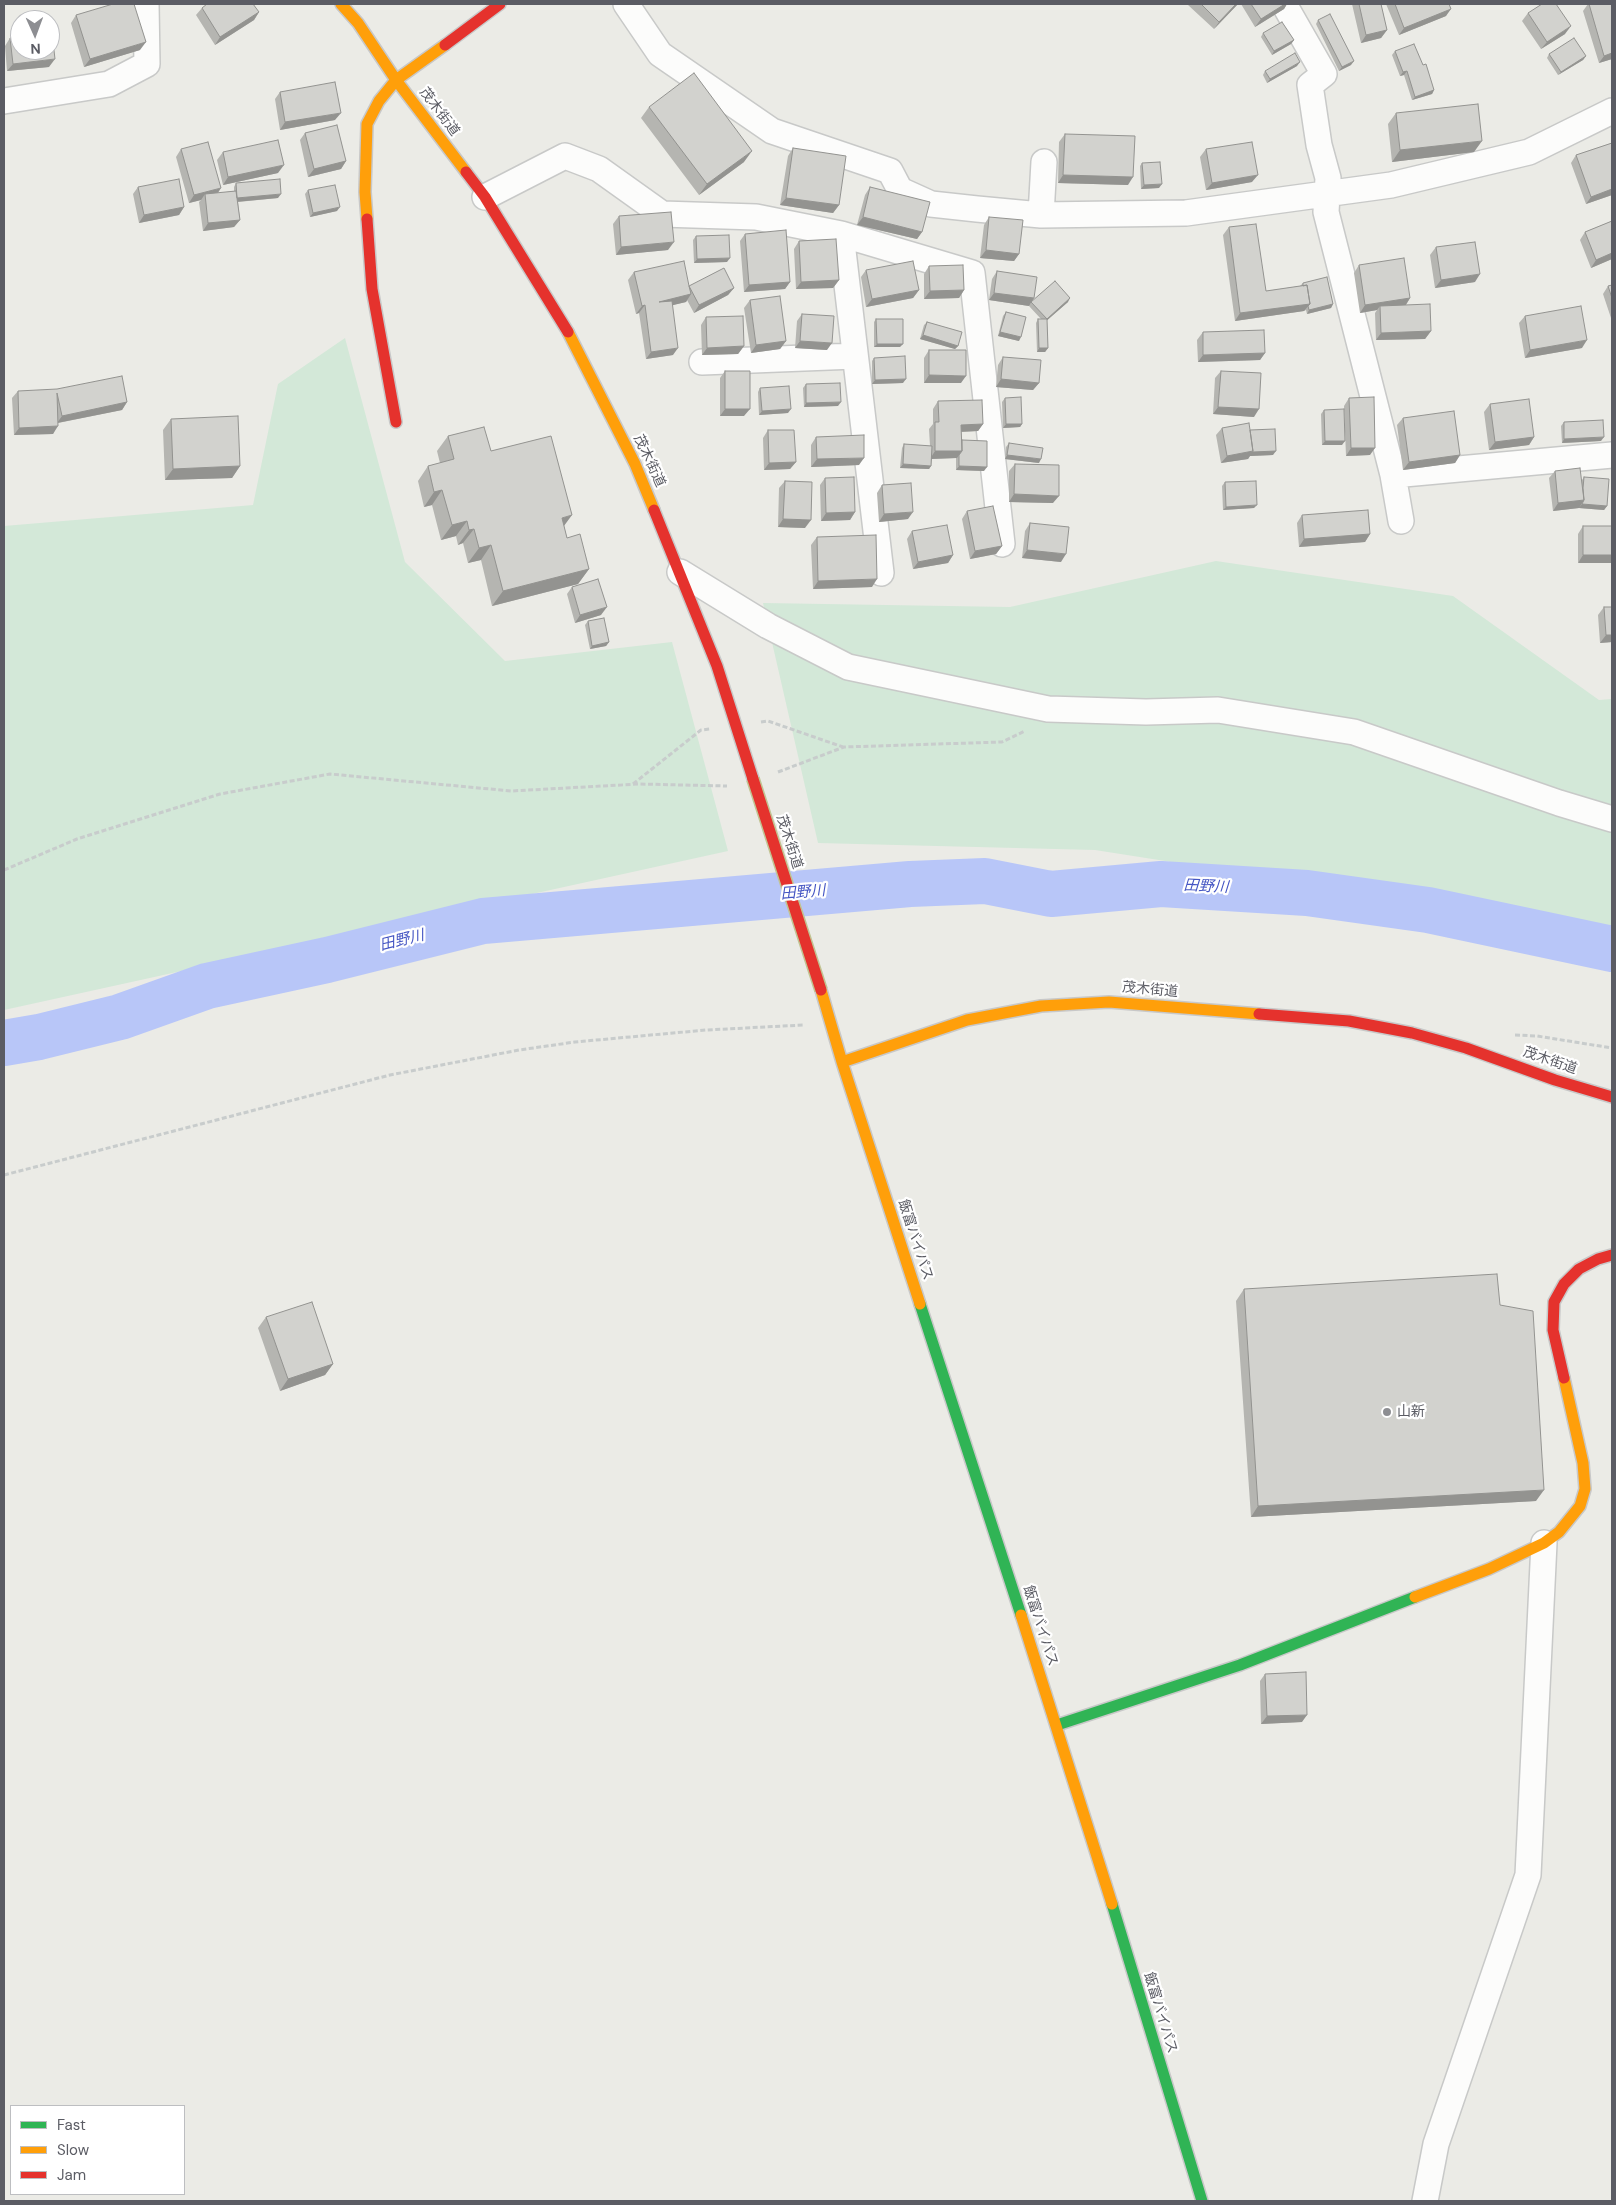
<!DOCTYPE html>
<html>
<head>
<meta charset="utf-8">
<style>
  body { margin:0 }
  #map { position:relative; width:1616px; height:2205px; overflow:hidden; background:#ebebe6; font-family:"DM Sans",sans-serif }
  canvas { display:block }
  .frame { position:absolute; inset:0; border:5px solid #5b5c64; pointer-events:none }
  .legend { position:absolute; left:10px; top:2105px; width:175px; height:90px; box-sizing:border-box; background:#fff; border:1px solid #bdbec1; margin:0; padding:6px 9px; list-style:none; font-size:15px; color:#5b5c64 }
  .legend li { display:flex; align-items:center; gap:10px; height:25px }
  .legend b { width:25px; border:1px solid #bdbec1 }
  .north { position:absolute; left:10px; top:10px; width:50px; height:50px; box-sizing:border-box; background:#fff; border:1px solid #bdbec1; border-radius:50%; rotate:178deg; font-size:14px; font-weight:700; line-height:20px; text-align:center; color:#5b5c64 }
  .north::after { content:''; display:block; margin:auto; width:18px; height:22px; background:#8d8e92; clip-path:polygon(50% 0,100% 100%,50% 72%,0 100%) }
</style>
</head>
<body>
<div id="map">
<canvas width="1616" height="2205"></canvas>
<div class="frame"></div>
<ul class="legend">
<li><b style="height:6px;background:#30b455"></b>Fast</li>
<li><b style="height:6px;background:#ff9f0a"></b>Slow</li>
<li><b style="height:6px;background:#e5322d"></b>Jam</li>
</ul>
<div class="north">N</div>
</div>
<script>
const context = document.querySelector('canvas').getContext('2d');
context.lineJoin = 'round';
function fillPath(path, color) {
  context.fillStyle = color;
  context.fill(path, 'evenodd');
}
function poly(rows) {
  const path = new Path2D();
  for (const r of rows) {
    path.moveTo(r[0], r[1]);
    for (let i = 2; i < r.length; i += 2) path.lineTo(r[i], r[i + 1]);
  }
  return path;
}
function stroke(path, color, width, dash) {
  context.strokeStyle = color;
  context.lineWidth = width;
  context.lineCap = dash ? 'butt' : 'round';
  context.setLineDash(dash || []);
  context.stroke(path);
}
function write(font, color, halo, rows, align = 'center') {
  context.font = font + ' "DM Sans","Noto Sans JP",sans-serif';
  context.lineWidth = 4.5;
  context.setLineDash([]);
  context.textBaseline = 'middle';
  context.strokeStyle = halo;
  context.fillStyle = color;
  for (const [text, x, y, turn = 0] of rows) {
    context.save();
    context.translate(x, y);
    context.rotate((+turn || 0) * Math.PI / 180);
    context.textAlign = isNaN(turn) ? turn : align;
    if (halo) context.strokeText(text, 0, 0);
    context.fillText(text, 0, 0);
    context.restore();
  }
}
fillPath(poly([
  [345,338,405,562,505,661,672,642,728,851,4,1010,4,526,253,505,278,384],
  [1216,561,1453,596,1599,700,1612,699,1612,931,1095,850,818,843,763,603,1010,607]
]), '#d3e8d8');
stroke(poly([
  [4,1043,39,1037,120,1017,207,986,327,960,483,921,910,884,985,881,1051,894,1161,884,1307,893,1428,910,1612,949]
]), '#b8c6f8', 46);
const street = poly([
  [626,4,660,54,772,131,890,171,900,190,931,204,977,209,1041,215,1186,213,1391,185,1529,152,1612,111],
  [1284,4,1324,74,1310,85,1319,145,1328,178,1326,212,1393,475,1401,521],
  [4,101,109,84,147,64,146,4],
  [485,197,565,156,599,169,662,214,756,217,841,234,972,273,1002,544],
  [1041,215,1044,162],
  [841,234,881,573],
  [702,362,855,356],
  [1393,475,1612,455],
  [680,572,768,626,848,667,1048,709,1146,712,1218,710,1354,732,1559,803,1612,819],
  [1425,2201,1436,2144,1528,1875,1544,1543]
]);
const fast = poly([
  [920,1304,1021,1615],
  [1057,1725,1240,1665,1415,1597],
  [1112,1904,1202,2201]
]);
const slow = poly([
  [341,4,358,23,396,80,466,172],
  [367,219,365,192,367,124,379,101,396,80,445,45],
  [568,332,635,464,654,510],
  [821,990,842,1062,920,1304],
  [842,1062,967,1020,1041,1006,1109,1002,1259,1014],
  [1415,1597,1489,1569,1544,1543,1559,1532,1580,1506,1585,1489,1583,1463,1564,1378],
  [1021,1615,1112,1904]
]);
const jam = poly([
  [445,45,500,4],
  [466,172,485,197,568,332],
  [367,219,372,289,396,422],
  [654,510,717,666,753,779],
  [1259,1014,1349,1021,1412,1033,1466,1048,1555,1080,1612,1097],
  [1564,1378,1553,1330,1554,1302,1564,1284,1579,1269,1598,1259,1612,1255]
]);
stroke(street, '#c8c9c8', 28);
stroke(fast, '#c8c8c8', 14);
stroke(slow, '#c8c8c8', 14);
stroke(jam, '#c8c8c8', 14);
stroke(poly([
  [761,722,768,721,843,747],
  [778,772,844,747,1002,742,1025,731],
  [633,784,701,730,710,729],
  [4,870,77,839,220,794,330,774,511,791,639,784,727,786],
  [1515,1035,1537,1036,1612,1048],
  [4,1175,390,1075,519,1050,575,1042,706,1030,804,1025]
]), '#c8cccc', 3, [5, 2.5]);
stroke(street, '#fcfcfb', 25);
stroke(fast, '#30b455', 11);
stroke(slow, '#ff9f0a', 11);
stroke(jam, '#e5322d', 11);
const jamBridge = poly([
  [753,779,821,990]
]);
stroke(jamBridge, '#c1c392', 14, []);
stroke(jamBridge, '#e5322d', 11);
fillPath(poly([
  [1189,4,1238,4,1214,29,1188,5],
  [1241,4,1287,4,1284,9,1255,27],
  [1352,4,1381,4,1387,30,1381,38,1361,43],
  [1386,4,1449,4,1446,16,1399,35],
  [1588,4,1612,4,1612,59,1599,63,1583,11],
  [202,8,259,12,254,20,215,45,196,15],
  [1528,13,1565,34,1541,49,1522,21],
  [76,15,140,50,84,67,71,23],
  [1318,20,1351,65,1339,71,1316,24],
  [1263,33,1294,40,1291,44,1272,55,1261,37],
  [10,38,49,67,7,71,5,46],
  [1395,51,1423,65,1434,90,1432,94,1412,100,1404,75,1400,76,1392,55],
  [1549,54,1586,56,1583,60,1558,75,1547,58],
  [1297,66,1267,83,1263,75,1265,71],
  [280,92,335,120,280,130,275,99],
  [649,107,744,162,699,195,641,118],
  [1396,113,1474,152,1392,162,1388,124],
  [305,133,346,161,341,169,308,177,300,140],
  [1065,134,1128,185,1058,183,1059,142],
  [1612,143,1612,195,1586,204,1571,163,1576,155],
  [793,148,839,205,833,213,780,205,788,156],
  [181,149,218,193,234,191,234,187,236,183,278,198,238,202,240,220,234,227,203,231,199,202,201,200,189,203,176,157],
  [1206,149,1252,182,1206,190,1200,157],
  [223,152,278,173,223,185,217,160],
  [1142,163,1159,188,1141,189,1140,166],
  [138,187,184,207,179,215,139,223,133,194],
  [870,187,922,232,917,239,857,225,865,195],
  [308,190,337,211,310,217,305,194],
  [619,216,668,250,616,255,613,224],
  [989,217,1019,254,1014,261,980,258,984,225],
  [1612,221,1612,259,1591,268,1580,240,1585,232],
  [1229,227,1266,291,1300,286,1303,283,1333,304,1331,308,1307,314,1306,310,1304,311,1235,321,1223,235],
  [745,234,790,282,785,289,744,292,740,241],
  [696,236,727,262,694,263,693,240],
  [799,241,839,280,833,288,796,289,794,249],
  [1436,247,1475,282,1435,288,1430,255],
  [1359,265,1410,298,1406,305,1431,331,1425,339,1376,340,1375,313,1377,310,1360,313,1354,273],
  [929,266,964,290,959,298,924,299,924,274],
  [866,270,919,290,913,298,866,307,861,277],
  [997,271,1034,298,1029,306,989,300,992,279],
  [634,272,689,286,734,288,728,295,694,313,687,300,686,302,672,305,673,355,646,359,639,313,636,314,628,280],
  [1612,285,1612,321,1603,294,1608,286],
  [750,300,786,341,780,349,751,353,744,308],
  [1031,302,1068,302,1047,320,1048,348,1045,352,1037,352,1036,323,1038,319,1041,319,1029,306],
  [1006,312,1019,341,998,336,1003,316],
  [802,314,827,350,795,348,797,321],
  [1525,316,1582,348,1525,358,1519,323],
  [706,317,744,346,738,354,702,355,701,325],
  [876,319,900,347,874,347,874,322],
  [927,322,958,346,955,349,920,339,924,325],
  [1203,332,1265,353,1260,360,1198,362,1197,340],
  [929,350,961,383,924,383,924,358],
  [1003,357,1039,383,1033,390,996,387,998,365],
  [874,358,903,383,872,384,872,361],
  [725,371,744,416,720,416,720,378],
  [1221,371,1254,417,1213,414,1215,378],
  [806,384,838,406,804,407,803,388],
  [760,388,788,413,759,415,758,392],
  [18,391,127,402,122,410,58,423,53,434,14,435,12,398],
  [1005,398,1022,424,1020,427,1003,428,1002,402],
  [1349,398,1370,455,1346,456,1344,406],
  [938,401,983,424,978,431,961,432,962,440,984,471,956,470,956,458,932,459,931,466,929,469,900,468,902,448,904,444,930,446,929,429,933,424,933,409],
  [1490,404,1534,437,1529,445,1489,450,1484,412],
  [1324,410,1342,445,1322,445,1321,414],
  [1403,418,1460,455,1455,463,1403,470,1397,425],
  [171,419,240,466,232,478,165,480,163,430],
  [1564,422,1601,441,1562,443,1561,426],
  [1222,428,1250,430,1273,455,1250,456,1248,459,1221,463,1216,435],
  [768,430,796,462,790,469,764,470,763,438],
  [448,436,491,451,564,526,567,538,589,569,578,584,492,606,481,560,468,563,463,543,458,545,456,536,441,540,432,505,424,507,418,481,428,466,440,463,437,451],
  [816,437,859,465,811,467,811,445],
  [1009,443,1039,463,1005,459,1006,447],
  [1015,464,1053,503,1009,502,1009,471],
  [1555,471,1582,480,1584,477,1607,506,1604,510,1579,508,1553,511,1549,478],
  [825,478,855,512,850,520,821,521,820,485],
  [785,481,805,528,778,527,779,488],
  [1225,482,1254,508,1223,510,1222,486],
  [882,485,908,519,879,522,877,493],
  [967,511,1002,546,996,554,970,559,962,519],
  [1302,515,1370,534,1365,542,1299,547,1297,523],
  [1030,523,1061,562,1022,558,1025,531],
  [1583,526,1612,526,1578,563,1578,534],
  [912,531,953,555,948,563,913,569,907,539],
  [817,537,872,587,813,589,811,545],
  [572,587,601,615,575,623,567,594],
  [1604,607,1612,642,1600,643,1598,615],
  [588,621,609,642,606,646,590,649,585,625],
  [1244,1289,1500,1305,1536,1501,1251,1517,1236,1301],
  [266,1317,333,1364,325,1375,280,1391,258,1328],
  [1265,1674,1302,1722,1261,1724,1260,1681]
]), '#b5b5b1');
fillPath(poly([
  [1236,4,1238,4,1214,29,1219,22],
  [1285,4,1287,4,1284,9,1255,27,1261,19],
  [1451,9,1446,16,1399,35,1404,28],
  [259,12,254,20,215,45,220,37],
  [1571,26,1565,34,1541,49,1547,42],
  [1387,30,1381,38,1361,43,1366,35],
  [1294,40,1291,44,1272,55,1274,51],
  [146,42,140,50,84,67,90,59],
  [1612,53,1612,59,1599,63,1604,56],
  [1586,56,1583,60,1558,75,1561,72],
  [55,59,49,67,7,71,13,64],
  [1354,61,1351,65,1339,71,1342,67],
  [1300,62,1297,66,1267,83,1270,79],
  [1407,71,1404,75,1400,76,1403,72],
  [1434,90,1432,94,1412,100,1415,97],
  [341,113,335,120,280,130,285,122],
  [1482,141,1474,152,1392,162,1400,150],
  [752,151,744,162,699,195,707,184],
  [346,161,341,169,308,177,314,169],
  [284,165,278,173,223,185,228,177],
  [1063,175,1133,177,1128,185,1058,183],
  [1258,175,1252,182,1206,190,1212,183],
  [1162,184,1159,188,1141,189,1144,185],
  [221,188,216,196,205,194,201,200,189,203,194,195],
  [1612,189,1612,195,1586,204,1591,197],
  [281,194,278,198,235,202,237,198],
  [786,198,839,205,833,213,780,205],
  [184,207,179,215,139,223,144,215],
  [340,207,337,211,310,217,313,213],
  [863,217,922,232,917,239,857,225],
  [240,220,234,227,203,231,208,223],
  [674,242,668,250,616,255,621,247],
  [986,250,1019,254,1014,261,980,258],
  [1612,253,1612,259,1591,268,1596,260],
  [730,258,727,262,694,263,697,259],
  [1480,274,1475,282,1435,288,1441,280],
  [839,280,833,288,796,289,801,282],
  [790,282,785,289,744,292,749,285],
  [734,288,728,295,694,313,699,305],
  [919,290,913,298,866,307,872,299],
  [964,290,959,298,924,299,930,291],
  [994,293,1034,298,1029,306,989,300],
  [691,294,686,302,653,310,659,302],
  [1070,298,1068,302,1044,323,1047,319],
  [1410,298,1405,306,1380,306,1377,310,1360,313,1365,305],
  [1310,304,1304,311,1235,321,1240,313],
  [1333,304,1331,308,1307,314,1309,310],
  [645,305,639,313,636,314,642,306],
  [1431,331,1425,339,1376,340,1381,333],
  [1000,332,1021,337,1019,341,998,336],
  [923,335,958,346,955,349,920,339],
  [1587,340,1582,348,1525,358,1530,350],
  [786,341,780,349,751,353,756,345],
  [800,341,832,343,827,350,795,348],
  [877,344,903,344,900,347,874,347],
  [744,346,738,354,702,355,707,348],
  [678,348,673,355,646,359,651,352],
  [1039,348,1048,348,1045,352,1037,352],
  [1265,353,1260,360,1198,362,1203,355],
  [929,375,966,376,961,383,924,383],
  [906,379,903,383,872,384,875,380],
  [1001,379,1039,383,1033,390,996,387],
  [127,402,122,410,57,423,62,416],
  [841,402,838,406,804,407,806,403],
  [1218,407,1259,409,1254,417,1213,414],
  [725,409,750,409,744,416,720,416],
  [791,409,788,413,759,415,762,411],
  [983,424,978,431,956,432,961,425],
  [1006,424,1022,424,1020,427,1003,428],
  [58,426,53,434,14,435,19,428],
  [1534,437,1529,445,1489,450,1495,442],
  [1604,437,1601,441,1562,443,1564,439],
  [1325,441,1345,441,1342,445,1322,445],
  [1351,448,1375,448,1370,455,1346,456],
  [935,451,962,451,957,458,930,459],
  [1253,451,1276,451,1273,455,1250,456,1248,459,1221,463,1227,456],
  [1007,455,1041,459,1039,463,1005,459],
  [1460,455,1455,463,1403,470,1409,462],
  [864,458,859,465,811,467,817,459],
  [796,462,790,469,764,470,769,463],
  [903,464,931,466,929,469,900,468],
  [240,466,232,478,165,480,173,469],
  [959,466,987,467,984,471,956,470],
  [442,490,432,505,424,507,434,492],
  [1014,494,1059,496,1053,503,1009,502],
  [1584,500,1579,508,1553,511,1558,503],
  [1582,504,1607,506,1604,510,1579,508],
  [1257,505,1254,508,1223,510,1226,507],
  [855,512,850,520,821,521,826,513],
  [913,512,908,519,879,522,884,514],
  [572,515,561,530,562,518],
  [783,519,811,520,805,528,778,527],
  [467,521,456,536,441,540,452,525],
  [474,529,463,543,458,545,469,530],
  [1370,534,1365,542,1299,547,1304,539],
  [491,545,481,560,468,563,479,548],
  [1002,546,996,554,970,559,975,551],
  [1027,550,1066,554,1061,562,1022,558],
  [953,555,948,563,913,569,918,562],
  [1583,555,1612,555,1612,563,1578,563],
  [589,569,578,584,492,606,503,591],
  [877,579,872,587,813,589,818,581],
  [607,607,601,615,575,623,580,615],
  [1606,635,1612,635,1612,642,1600,643],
  [609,642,606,646,590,649,592,646],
  [333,1364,325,1375,280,1391,288,1379],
  [1544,1490,1536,1501,1251,1517,1258,1506],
  [1307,1715,1302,1722,1261,1724,1267,1716]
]), '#939390');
const building = poly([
  [113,4,134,4,146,42,90,59,76,15,113,4],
  [207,4,253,4,259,12,220,37,202,8,207,4],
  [1201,4,1236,4,1219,22,1201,4],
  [1251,4,1285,4,1261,19,1251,4],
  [1359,4,1381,4,1387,30,1366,35,1359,4],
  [1395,4,1449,4,1451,9,1404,28,1395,4],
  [1542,4,1556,4,1571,26,1547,42,1528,13,1542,4],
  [1589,4,1612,4,1612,53,1604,56,1589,4],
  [1330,14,1354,61,1342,67,1318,20,1330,14],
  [1282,22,1294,40,1274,51,1263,33,1282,22],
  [52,33,55,59,13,64,10,38,20,37,20,50,50,50,50,34,52,33],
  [1574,38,1586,56,1561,72,1549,54,1574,38],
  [1414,44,1423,65,1426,64,1434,90,1415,97,1407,71,1403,72,1395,51,1414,44],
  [1295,53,1300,62,1270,79,1265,71,1295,53],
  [694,73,752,151,707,184,649,107,694,73],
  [335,82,341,113,285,122,280,92,335,82],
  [1478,104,1482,141,1400,150,1396,113,1478,104],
  [337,125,346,161,314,169,305,133,337,125],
  [1065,134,1135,136,1133,177,1063,175,1065,134],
  [278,140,284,165,228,177,223,152,278,140],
  [208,142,221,188,194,195,181,149,208,142],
  [1252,142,1258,175,1212,183,1206,149,1252,142],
  [1612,143,1612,189,1591,197,1576,155,1612,143],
  [793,148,846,156,839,205,786,198,793,148],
  [1160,162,1162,184,1144,185,1142,163,1160,162],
  [179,179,184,207,144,215,138,187,179,179],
  [280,179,281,194,237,198,236,183,280,179],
  [335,185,340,207,313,213,308,190,335,185],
  [870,187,930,202,922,232,863,217,870,187],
  [236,191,240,220,208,223,205,194,236,191],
  [671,212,674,242,621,247,619,216,671,212],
  [989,217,1023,220,1019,254,986,250,989,217],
  [1612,221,1612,253,1596,260,1585,232,1612,221],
  [1256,224,1266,291,1307,285,1310,304,1240,313,1229,227,1256,224],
  [786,230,790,282,749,285,745,234,786,230],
  [729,235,730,258,697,259,696,236,729,235],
  [836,239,839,280,801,282,799,241,836,239],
  [1475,242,1480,274,1441,280,1436,247,1475,242],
  [1404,258,1410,298,1365,305,1359,265,1404,258],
  [684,261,689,286,724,268,734,288,699,305,689,286,691,294,659,302,672,301,678,348,651,352,645,305,642,306,634,272,684,261],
  [913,261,919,290,872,299,866,270,913,261],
  [963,265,964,290,930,291,929,266,963,265],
  [997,271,1037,277,1034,298,994,293,997,271],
  [1327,277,1333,304,1309,310,1308,306,1310,304,1307,285,1303,286,1303,283,1327,277],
  [1055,281,1070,298,1047,319,1031,302,1055,281],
  [1612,285,1612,298,1608,286,1612,285],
  [780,296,786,341,756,345,750,300,780,296],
  [1430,304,1431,331,1381,333,1380,306,1430,304],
  [1581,306,1587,340,1530,350,1525,316,1581,306],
  [1006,312,1026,317,1021,337,1000,332,1006,312],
  [802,314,834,316,832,343,800,341,802,314],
  [743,316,744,346,707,348,706,317,743,316],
  [876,319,903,319,903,344,877,344,876,319],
  [1038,319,1047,319,1048,348,1039,348,1038,319],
  [927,322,962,332,958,346,923,335,927,322],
  [1264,330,1265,353,1203,355,1203,332,1264,330],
  [929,350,966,350,966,376,929,375,929,350],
  [905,356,906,379,875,380,874,358,905,356],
  [1003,357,1041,360,1039,383,1001,379,1003,357],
  [725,371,750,371,750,409,725,409,725,371],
  [1221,371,1261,373,1259,409,1218,407,1221,371],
  [122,376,127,402,62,416,57,393,58,426,19,428,18,391,57,389,122,376],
  [840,383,841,402,806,403,806,384,840,383],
  [789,386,791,409,762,411,760,388,789,386],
  [1021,397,1022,424,1006,424,1005,398,1021,397],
  [1374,397,1375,448,1351,448,1349,398,1374,397],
  [1529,399,1534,437,1495,442,1490,404,1529,399],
  [982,400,983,424,961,425,962,451,935,451,935,422,939,422,938,401,982,400],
  [1344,409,1345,441,1325,441,1324,410,1344,409],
  [1454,411,1460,455,1409,462,1403,418,1454,411],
  [238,416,240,466,173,469,171,419,238,416],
  [1603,420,1604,437,1564,439,1564,422,1603,420],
  [1249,423,1253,451,1227,456,1222,428,1249,423],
  [484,427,491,451,551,436,572,515,562,518,567,538,580,534,589,569,503,591,491,545,479,548,474,529,469,530,467,521,452,525,442,490,434,492,428,466,454,459,448,436,484,427],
  [1275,429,1276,451,1253,452,1250,430,1275,429],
  [768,430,794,430,796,462,769,463,768,430],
  [864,435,864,458,817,459,816,437,864,435],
  [962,440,987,441,987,467,959,466,959,455,962,451,962,440],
  [1009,443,1043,448,1041,459,1007,455,1009,443],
  [904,444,932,446,931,466,903,464,904,444],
  [1015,464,1059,465,1059,496,1014,494,1015,464],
  [1580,468,1584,500,1558,503,1555,471,1580,468],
  [854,477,855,512,826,513,825,478,854,477],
  [1584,477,1609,479,1607,506,1582,504,1584,500,1583,488,1584,477],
  [785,481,812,482,811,520,783,519,785,481],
  [1256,481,1257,505,1226,507,1225,482,1256,481],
  [911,483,913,512,884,514,882,485,911,483],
  [993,506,1002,546,975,551,967,511,993,506],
  [1368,510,1370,534,1304,539,1302,515,1368,510],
  [1030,523,1069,527,1066,554,1027,550,1030,523],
  [947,525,953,555,918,562,912,531,947,525],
  [1583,526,1612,526,1612,555,1583,555,1583,526],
  [876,535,877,579,818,581,817,537,876,535],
  [598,579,607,607,580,615,572,587,598,579],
  [1604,607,1612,607,1612,635,1606,635,1604,607],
  [604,618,609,642,592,646,588,621,604,618],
  [1497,1274,1500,1305,1533,1311,1544,1490,1258,1506,1244,1289,1497,1274],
  [312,1302,333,1364,288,1379,266,1317,312,1302],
  [1306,1672,1307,1715,1267,1716,1265,1674,1306,1672]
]);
fillPath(building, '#d2d2ce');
stroke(building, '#939390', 1);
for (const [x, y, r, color] of [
  [1387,1412,5,"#8d8e92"]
]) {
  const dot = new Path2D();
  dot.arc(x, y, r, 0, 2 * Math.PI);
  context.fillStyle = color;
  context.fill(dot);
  stroke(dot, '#fff', 2);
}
write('14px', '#5b5c64', '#fff', [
  ["茂木街道",439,112,53],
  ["茂木街道",649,461,65],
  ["茂木街道",789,842,72],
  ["茂木街道",1150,990,5],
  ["茂木街道",1550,1061,19],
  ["飯富バイパス",915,1240,72],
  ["飯富バイパス",1040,1626,72],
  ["飯富バイパス",1160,2013,73]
]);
write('14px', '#5b5c64', '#fff', [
  ["山新",1397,1412]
], 'left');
write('italic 15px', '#4455c3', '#fff', [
  ["田野川",1206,887,3],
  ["田野川",803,893,-5],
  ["田野川",402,941,-14]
]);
</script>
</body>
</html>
